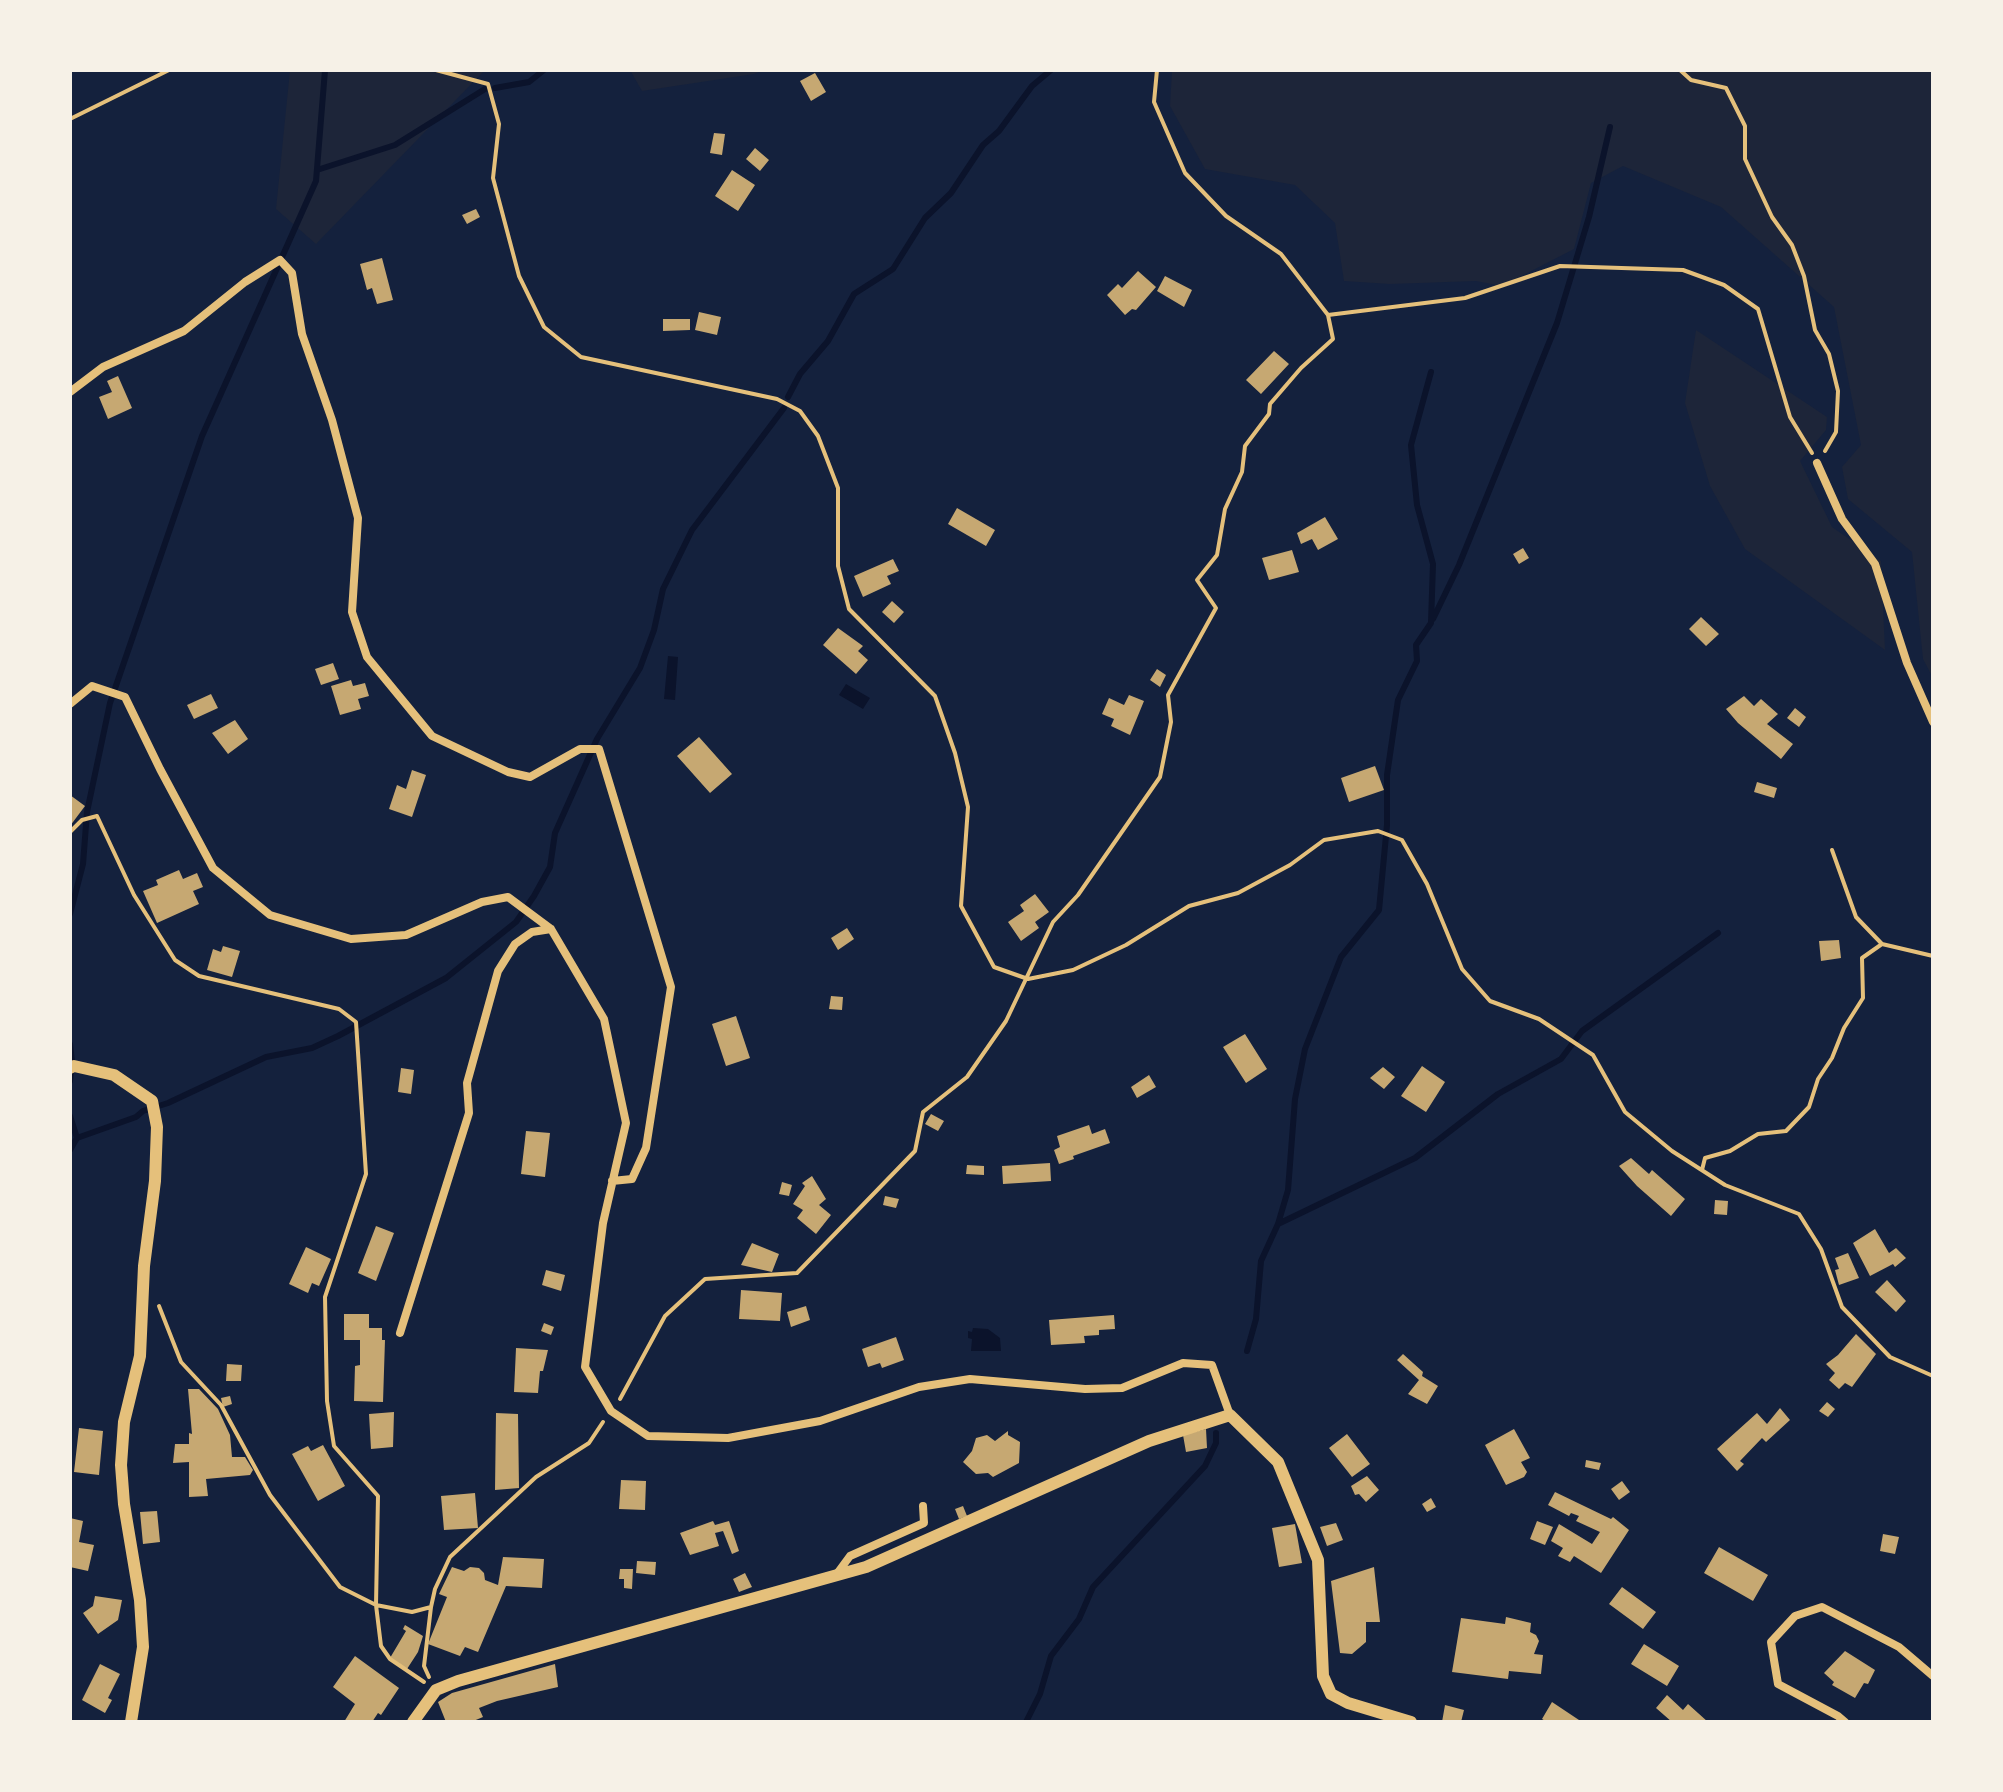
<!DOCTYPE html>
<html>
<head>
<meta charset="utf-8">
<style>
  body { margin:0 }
  #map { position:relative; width:2003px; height:1792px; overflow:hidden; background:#14213d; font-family:Roboto,sans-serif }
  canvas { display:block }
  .frame { position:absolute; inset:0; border:72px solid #f6f1e7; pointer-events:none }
</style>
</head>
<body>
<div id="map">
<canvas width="2003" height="1792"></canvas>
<div class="frame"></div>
</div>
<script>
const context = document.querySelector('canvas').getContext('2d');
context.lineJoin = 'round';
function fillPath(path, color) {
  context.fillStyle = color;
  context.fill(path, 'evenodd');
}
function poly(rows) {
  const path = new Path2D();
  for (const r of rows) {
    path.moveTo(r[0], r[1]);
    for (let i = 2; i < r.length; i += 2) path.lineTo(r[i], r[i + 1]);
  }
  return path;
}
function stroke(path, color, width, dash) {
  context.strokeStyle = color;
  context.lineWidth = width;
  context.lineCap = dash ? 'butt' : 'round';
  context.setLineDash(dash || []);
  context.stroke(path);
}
fillPath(poly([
  [290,70,485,70,316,244,276,209],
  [630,70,764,70,754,74,642,91],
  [1172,70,1933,70,1933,678,1923,659,1912,552,1848,499,1842,467,1861,445,1834,307,1721,207,1623,166,1591,183,1574,249,1502,286,1476,281,1390,284,1344,281,1335,223,1295,185,1205,169,1170,106],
  [1696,330,1827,417,1826,430,1800,461,1832,527,1881,561,1885,650,1745,549,1710,486,1685,403]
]), '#1d2539');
fillPath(poly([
  [668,656,678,657,675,700,664,699],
  [846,684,870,698,863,709,839,695],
  [973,1328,988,1329,1000,1338,1001,1351,971,1351,972,1339,968,1338,968,1331,972,1332]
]), '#0b132b');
stroke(poly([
  [495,88,529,82,544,70],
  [317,170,395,145,485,89],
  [788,397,800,374,828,341,854,294,893,269,925,218,951,193,983,145,999,131,1032,86,1051,70],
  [1433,619,1459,565,1557,323,1589,217,1610,127],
  [70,914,83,864,87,812,110,703,202,436,316,181,325,70],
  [70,1044,72,1061,70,1081],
  [70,1116,77,1138],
  [70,1150,77,1138,136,1117,143,1111,168,1103,266,1057,312,1048,338,1036,446,978,516,922,534,896,550,867,555,833,597,739,640,668,654,630,663,589,692,530,784,408],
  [1278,1224,1415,1158,1498,1094,1561,1059,1582,1031,1718,933],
  [1247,1351,1256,1319,1261,1261,1278,1224,1288,1190,1295,1099,1305,1049,1341,957,1379,910,1387,825,1387,775,1398,700,1417,661,1416,645,1431,623,1433,564,1417,505,1411,445,1431,372],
  [1026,1722,1040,1694,1051,1656,1079,1619,1093,1587,1205,1466,1216,1443,1216,1433]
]), '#0b132b', 6);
fillPath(poly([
  [815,73,826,92,811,101,800,81],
  [714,133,725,134,722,155,710,153],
  [755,148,769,160,760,171,746,159],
  [732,170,755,185,738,211,715,196],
  [476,209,480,217,467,224,462,215],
  [382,258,393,300,377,304,372,288,367,290,360,264],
  [1138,271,1156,287,1136,310,1132,309,1125,315,1107,295,1118,284,1122,288],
  [1165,276,1192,290,1184,307,1157,291],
  [699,312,721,317,717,335,695,330],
  [663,319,690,319,690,330,663,331],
  [1274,351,1289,364,1261,394,1246,380],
  [118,376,132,408,108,419,99,397,112,392,107,381],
  [957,508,995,530,986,546,948,524],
  [1325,517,1338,539,1318,550,1312,539,1301,544,1297,533],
  [1523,548,1529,558,1519,564,1513,554],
  [1292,550,1299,572,1269,580,1262,558],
  [893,559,899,571,887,576,891,584,863,597,854,576],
  [892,601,904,612,894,623,882,612],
  [1701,617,1719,634,1706,646,1689,629],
  [838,628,863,646,858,651,868,660,856,674,823,645],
  [333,663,339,679,321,685,315,669],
  [1157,669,1166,675,1160,687,1150,680],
  [351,680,353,686,365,683,369,696,358,699,361,709,340,715,331,686],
  [211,694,218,708,194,719,187,705],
  [1129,695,1144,701,1130,735,1111,726,1114,719,1102,714,1109,698,1124,705],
  [1744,696,1754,706,1761,699,1778,714,1767,724,1793,744,1781,759,1738,723,1726,709],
  [1795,708,1806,717,1799,727,1787,718],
  [235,720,248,739,228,754,212,733],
  [699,737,732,774,710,793,677,756],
  [1375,766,1384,790,1349,802,1341,778],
  [412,770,426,775,412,817,389,809,397,785,406,789],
  [1757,782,1777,788,1774,798,1754,792],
  [70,795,85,806,70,826],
  [179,870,183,879,197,873,203,887,193,891,199,904,157,923,143,891,158,885,156,880],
  [1035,894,1049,912,1035,922,1039,928,1021,941,1008,922,1024,911,1020,905],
  [847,928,854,939,838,950,831,938],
  [1839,940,1841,958,1821,961,1819,941],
  [223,946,240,951,232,977,207,970,213,949,221,952],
  [831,996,843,997,842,1010,829,1009],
  [736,1016,750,1058,726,1066,712,1024],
  [1245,1034,1267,1069,1246,1083,1223,1047],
  [1422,1066,1445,1082,1426,1112,1401,1096],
  [1383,1067,1395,1077,1384,1089,1370,1078],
  [401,1068,414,1070,411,1094,398,1092],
  [1149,1075,1156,1087,1137,1098,1131,1087],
  [931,1114,944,1121,938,1131,925,1124],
  [1089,1125,1092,1134,1105,1129,1110,1143,1073,1156,1074,1159,1059,1164,1054,1150,1060,1147,1057,1136],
  [526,1131,550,1133,545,1177,521,1174],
  [1631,1158,1649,1174,1652,1170,1685,1199,1671,1216,1637,1186,1619,1166],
  [1050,1163,1051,1181,1003,1184,1002,1166],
  [967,1165,984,1166,984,1175,966,1174],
  [812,1176,826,1199,819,1205,831,1215,816,1234,797,1218,803,1210,793,1204,805,1186,802,1183],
  [782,1182,792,1185,789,1196,779,1194],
  [885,1196,899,1199,896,1208,883,1205],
  [1715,1200,1728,1201,1727,1215,1714,1214],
  [376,1226,394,1233,376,1281,358,1273],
  [1875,1229,1889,1253,1896,1248,1906,1258,1895,1267,1893,1264,1870,1276,1853,1243],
  [752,1243,779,1254,772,1272,741,1265],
  [306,1247,331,1259,319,1286,312,1283,308,1293,289,1284],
  [1848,1253,1859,1278,1839,1285,1835,1270,1839,1269,1835,1258],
  [546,1270,565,1275,561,1291,542,1285],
  [1887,1280,1906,1301,1896,1312,1875,1292],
  [741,1290,782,1293,780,1321,739,1319],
  [806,1306,810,1320,791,1327,787,1312],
  [344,1314,369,1314,369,1328,382,1328,382,1340,385,1340,383,1402,354,1401,355,1366,360,1365,360,1340,344,1340],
  [1114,1315,1115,1329,1099,1330,1099,1335,1084,1336,1085,1343,1051,1345,1049,1320],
  [544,1323,554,1327,551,1335,541,1331],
  [1856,1334,1876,1354,1852,1387,1845,1383,1839,1389,1829,1380,1835,1373,1826,1364,1838,1355],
  [896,1337,904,1360,882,1368,880,1363,868,1367,862,1349],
  [516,1348,548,1350,543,1371,540,1371,538,1393,514,1392],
  [1403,1354,1423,1372,1422,1376,1438,1386,1427,1404,1408,1394,1419,1380,1397,1360],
  [227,1364,242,1365,241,1381,226,1381],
  [188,1389,199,1389,218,1409,230,1435,232,1457,245,1457,253,1470,250,1475,206,1479,208,1496,189,1497,189,1462,173,1463,175,1444,189,1444,189,1433,192,1434],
  [230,1396,232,1404,223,1407,221,1398],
  [1827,1402,1835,1409,1828,1417,1819,1411],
  [1780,1408,1790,1420,1766,1442,1762,1438,1740,1461,1744,1464,1737,1471,1717,1449,1757,1413,1767,1424],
  [394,1412,393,1447,371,1449,369,1414],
  [496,1413,518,1414,519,1488,495,1490],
  [79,1428,103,1431,99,1475,74,1472],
  [1206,1429,1207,1448,1186,1452,1183,1435],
  [1514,1429,1530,1458,1521,1462,1527,1472,1524,1477,1506,1485,1485,1445],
  [1008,1431,1008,1435,1020,1442,1019,1463,993,1477,988,1473,976,1474,963,1462,972,1451,976,1438,987,1435,995,1441],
  [1347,1434,1370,1464,1352,1477,1329,1448],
  [323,1445,345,1486,318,1501,292,1454,308,1446,311,1451],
  [1586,1460,1601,1463,1599,1470,1585,1467],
  [1367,1476,1379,1490,1366,1502,1359,1494,1355,1495,1351,1486],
  [621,1480,646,1481,645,1510,619,1509],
  [1622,1481,1630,1492,1619,1500,1611,1489],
  [1555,1492,1611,1519,1613,1517,1629,1530,1601,1573,1574,1556,1570,1562,1558,1556,1563,1548,1551,1541,1559,1524,1592,1544,1600,1532,1576,1521,1579,1516,1571,1513,1569,1516,1548,1505],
  [475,1493,478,1528,444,1530,441,1496],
  [1431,1498,1436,1507,1427,1512,1422,1504],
  [963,1506,967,1516,959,1519,955,1509],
  [157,1511,160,1542,143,1544,140,1512],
  [70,1518,83,1521,79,1542,94,1545,88,1571,70,1567],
  [713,1521,715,1525,729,1521,739,1551,732,1554,723,1531,715,1533,719,1546,690,1555,680,1533],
  [1537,1521,1553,1527,1545,1545,1530,1539],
  [1336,1523,1343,1540,1327,1546,1320,1527],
  [1295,1524,1302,1563,1279,1567,1272,1528],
  [1883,1534,1899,1537,1895,1554,1880,1551],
  [1719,1547,1768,1575,1753,1601,1704,1573],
  [503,1557,544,1559,542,1588,506,1586,478,1652,465,1647,460,1656,428,1644,447,1597,439,1594,452,1567,464,1571,470,1567,479,1568,484,1573,485,1580,498,1585],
  [637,1561,656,1562,655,1575,636,1573],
  [1374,1567,1380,1622,1366,1622,1366,1642,1352,1654,1340,1653,1331,1581],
  [620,1569,633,1569,632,1589,624,1588,624,1579,619,1579],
  [745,1573,752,1587,739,1592,733,1579],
  [1622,1587,1656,1612,1643,1629,1609,1604],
  [95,1596,122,1600,118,1620,98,1634,83,1613,93,1606],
  [1506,1617,1531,1623,1530,1632,1536,1635,1539,1641,1534,1654,1543,1655,1541,1674,1509,1671,1508,1679,1452,1672,1461,1618,1505,1624],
  [405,1625,423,1636,418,1652,407,1669,390,1658,406,1631,403,1629],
  [1644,1644,1679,1666,1667,1686,1631,1664],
  [1845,1651,1875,1670,1868,1684,1864,1683,1855,1698,1832,1685,1834,1682,1824,1673],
  [355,1656,399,1688,381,1715,378,1713,372,1722,344,1722,355,1704,333,1687],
  [100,1664,120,1674,108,1698,112,1700,105,1713,82,1700],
  [555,1664,558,1687,497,1701,479,1708,483,1717,471,1722,446,1722,438,1702,452,1693],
  [1667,1695,1683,1710,1688,1704,1708,1722,1672,1722,1656,1708],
  [1552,1702,1582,1722,1547,1722,1542,1719],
  [1445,1705,1464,1710,1461,1722,1442,1722]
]), '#c6a872');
stroke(poly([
  [436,70,488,84,499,124,493,178,519,276,544,327,581,357,777,399,800,411,818,436,838,488,838,566,849,609,935,696,955,753,968,807,961,906,994,967,1028,979,1073,970,1126,945,1189,906,1238,893,1290,865,1324,840,1378,831,1402,840,1427,884,1462,969,1490,1001,1539,1019,1593,1055,1625,1112,1672,1151,1725,1185,1799,1214,1821,1249,1842,1307,1890,1357,1933,1376],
  [1680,70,1691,80,1726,88,1745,126,1745,159,1772,217,1792,245,1804,276,1815,330,1829,354,1838,391,1836,432,1825,451],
  [70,119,169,70],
  [1328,315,1465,298,1560,266,1683,270,1724,285,1758,309,1790,417,1812,453],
  [70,832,82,820,97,816,134,895,175,960,199,976,339,1009,356,1022,366,1174,325,1297,327,1401,334,1446,378,1496,376,1605,381,1646,390,1659,424,1682],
  [1832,850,1856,917,1882,944,1933,956],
  [1702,1170,1705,1158,1730,1151,1758,1134,1786,1131,1809,1107,1818,1079,1832,1058,1844,1028,1863,998,1862,958,1882,944],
  [159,1306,181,1362,221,1405,270,1495,340,1587,376,1605,412,1612,431,1607],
  [620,1399,665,1316,705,1279,797,1273,915,1151,923,1112,967,1077,1006,1021,1053,922,1078,895,1160,777,1171,722,1168,695,1216,608,1197,580,1217,555,1225,509,1242,472,1245,446,1269,414,1270,404,1301,368,1333,339,1328,315,1281,254,1226,216,1185,173,1154,102,1157,70],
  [429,1677,424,1666,431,1607,435,1589,450,1557,536,1477,589,1443,603,1422]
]), '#e5c07b', 4);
stroke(poly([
  [70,392,103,367,184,331,245,282,280,260,292,273,302,334,332,420,358,518,352,612,367,657,432,736,508,772,530,777,580,749,599,749,671,987,646,1148,632,1179,612,1181],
  [1817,463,1842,519,1875,564,1907,663,1933,722],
  [70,704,92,686,125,697,160,769,213,868,270,915,351,939,406,935,482,902,508,897,551,929,604,1019,626,1123,603,1223,585,1367,611,1411,648,1436,728,1438,820,1421,919,1387,970,1379,1085,1389,1122,1388,1183,1363,1212,1365,1230,1415],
  [400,1333,469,1113,467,1083,498,971,515,944,532,932,551,929],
  [836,1575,850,1556,924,1523,923,1506],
  [1845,1722,1838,1716,1778,1684,1771,1642,1795,1616,1822,1607,1899,1647,1933,1676]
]), '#e5c07b', 8);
stroke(poly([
  [70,1068,74,1066,114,1075,152,1101,157,1127,155,1181,144,1266,140,1356,124,1422,121,1465,124,1504,140,1600,143,1647,131,1722],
  [413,1722,436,1690,458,1681,866,1567,1149,1441,1230,1415,1278,1462,1318,1560,1323,1676,1331,1694,1348,1703,1411,1722]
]), '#e5c07b', 12);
</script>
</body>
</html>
